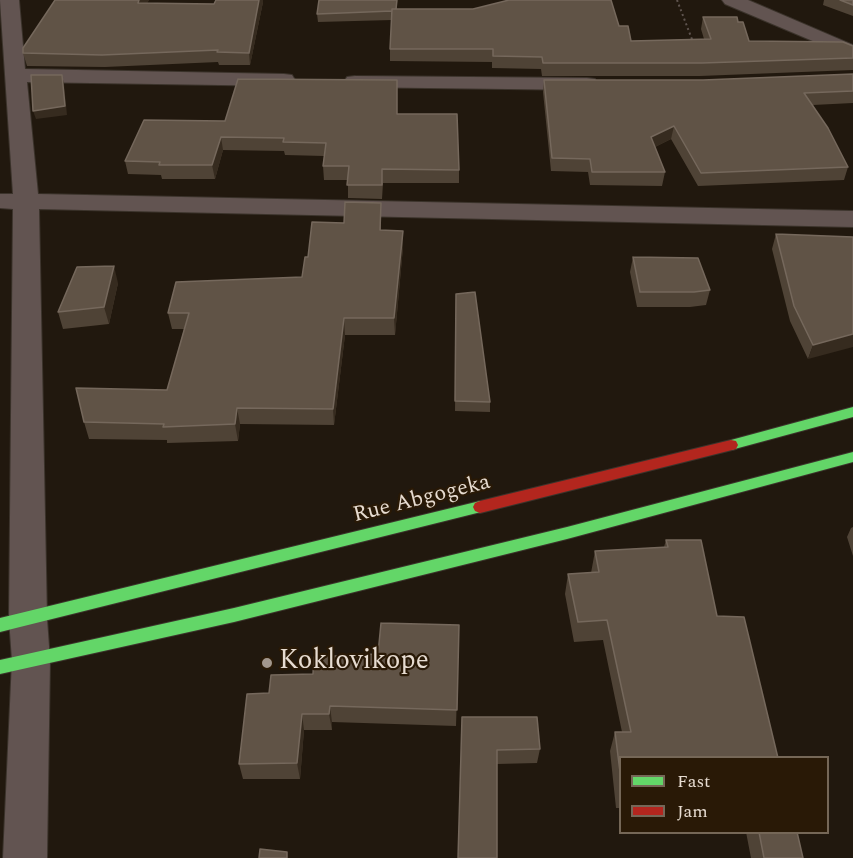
<!DOCTYPE html>
<html>
<head>
<meta charset="utf-8">
<style>
  body { margin:0 }
  #map { position:relative; width:853px; height:858px; overflow:hidden; background:#21180e; font-family:Spectral,serif }
  canvas { display:block }
  .legend { position:absolute; left:619px; top:756px; width:210px; height:78px; box-sizing:border-box; background:#291906; border:2px solid #756757; margin:0; padding:8px 10px; list-style:none; font-size:18px; color:#e7dcd1 }
  .legend li { display:flex; align-items:center; gap:12px; height:30px }
  .legend b { width:30px; border:2px solid #756757 }
</style>
</head>
<body>
<div id="map">
<canvas width="853" height="858"></canvas>
<ul class="legend">
<li><b style="height:8px;background:#63d668"></b>Fast</li>
<li><b style="height:8px;background:#b3261e"></b>Jam</li>
</ul>
</div>
<script>
const context = document.querySelector('canvas').getContext('2d');
context.lineJoin = 'round';
function poly(rows) {
  const path = new Path2D();
  for (const r of rows) {
    path.moveTo(r[0], r[1]);
    for (let i = 2; i < r.length; i += 2) path.lineTo(r[i], r[i + 1]);
  }
  return path;
}
function stroke(path, color, width, dash) {
  context.strokeStyle = color;
  context.lineWidth = width;
  context.lineCap = dash ? 'butt' : 'round';
  context.setLineDash(dash || []);
  context.stroke(path);
}
function fillPath(path, color) {
  context.fillStyle = color;
  context.fill(path, 'evenodd');
}
function write(font, color, halo, rows, align = 'center') {
  context.font = font + ' Spectral,serif';
  context.lineWidth = 4.5;
  context.setLineDash([]);
  context.textBaseline = 'middle';
  context.strokeStyle = halo;
  context.fillStyle = color;
  for (const [text, x, y, turn = 0] of rows) {
    context.save();
    context.translate(x, y);
    context.rotate((+turn || 0) * Math.PI / 180);
    context.textAlign = isNaN(turn) ? turn : align;
    if (halo) context.strokeText(text, 0, 0);
    context.fillText(text, 0, 0);
    context.restore();
  }
}
const street = poly([
  [0,0,19,0,25,69,284,74,292,75,295,80,292,85,284,86,27,82,38,194,853,211,853,227,39,209,47,619,50,660,47,858,3,858,12,660,9,619,13,209,0,208,0,194,13,194,0,0],
  [722,0,748,0,853,45,853,58,725,4,722,0],
  [355,76,587,78,595,79,598,84,595,89,587,90,347,87,344,82,347,77,355,76]
]);
const fast = poly([
  [853,407,853,417,731,450,724,445,731,440,853,407],
  [853,452,853,462,567,539,234,622,0,674,0,660,234,608,567,527,853,452],
  [480,501,485,503,487,507,485,511,0,632,0,618,480,501]
]);
const jam = poly([
  [731,440,736,441,738,445,736,449,480,513,475,511,473,507,475,503,480,501,731,440]
]);
stroke(street, '#3b332b', 2);
stroke(fast, '#3b332b', 2);
stroke(jam, '#3b332b', 2);
stroke(poly([
  [677,0,693,42]
]), '#5f544f', 2, [2, 3]);
fillPath(street, '#625451');
fillPath(fast, '#63d668');
fillPath(jam, '#b3261e');
fillPath(poly([
  [149,0,147,3,214,4,263,2,250,65,219,65,218,62,105,67,27,66,23,53],
  [397,0,397,9,619,26,631,41,704,39,701,29,703,17,738,22,749,41,853,46,853,70,700,76,542,76,541,69,492,68,492,62,390,61,390,49,392,20,318,22,317,14],
  [824,0,853,0,853,16,823,5],
  [853,74,853,103,813,105,848,167,844,180,698,186,671,139,655,147,665,172,662,186,590,185,588,172,551,171,543,92,544,80,703,80],
  [397,114,459,170,459,183,383,183,382,199,348,198,348,180,324,180,323,166,324,156,285,155,284,151,223,150,215,179,162,179,161,175,128,174,125,161,225,121],
  [381,219,381,230,403,231,403,247,395,335,345,335,334,425,240,424,238,441,167,443,167,440,89,439,84,422,167,390,184,329,172,329,168,313,302,277,308,257,344,223],
  [776,234,853,237,808,359,790,321,772,249],
  [633,257,710,290,706,305,690,307,637,307,630,272],
  [118,283,109,324,63,329,58,312],
  [456,294,490,402,490,412,455,411],
  [853,527,853,556,847,537,851,528],
  [666,540,717,616,621,758,621,808,616,808,610,751,615,732,622,732,603,640,574,642,565,594,568,574,591,573,595,551,664,547],
  [459,625,456,726,332,722,332,730,304,730,300,779,243,779,239,764,269,693,313,674,378,654],
  [461,732,540,749,537,763,497,764],
  [746,832,797,832,803,858,751,858]
]), '#4f4336');
fillPath(poly([
  [139,0,149,0,140,16,138,3],
  [259,0,263,0,263,2,250,65,249,53],
  [62,75,64,84,67,115,36,119,33,111],
  [674,126,671,139,649,150,651,137],
  [221,137,223,150,215,179,212,165],
  [403,231,403,247,395,335,394,318],
  [114,266,118,283,109,324,104,307],
  [344,318,345,335,334,425,333,409],
  [853,334,853,347,808,359,813,345],
  [237,408,240,424,238,441,235,424],
  [330,706,332,722,332,730,329,714],
  [302,714,304,730,300,779,297,763]
]), '#362b1f');
const building = poly([
  [55,0,139,0,138,3,214,4,216,0,259,0,249,53,217,52,218,50,102,55,23,53,23,48,55,0],
  [319,0,397,0,396,9,392,9,392,11,317,14,319,0],
  [509,0,611,0,619,26,628,26,631,41,711,39,703,17,737,17,738,22,743,22,749,41,843,42,853,46,853,58,702,63,543,63,542,57,493,56,493,49,390,49,392,9,473,9,509,0],
  [840,0,853,0,853,5,840,0],
  [853,74,853,91,804,93,828,128,848,167,701,173,674,126,651,137,665,172,592,172,590,159,552,158,544,80,703,80,853,74],
  [31,75,62,75,65,106,33,111,31,75],
  [238,79,397,80,397,114,457,114,459,170,382,169,382,185,347,185,349,166,323,166,326,143,283,142,284,138,221,137,212,165,159,165,160,162,125,161,144,120,225,121,238,79],
  [345,202,381,203,380,230,403,231,394,318,344,318,333,409,237,408,235,424,163,427,164,424,84,422,76,388,167,390,189,313,168,313,176,282,302,277,305,257,308,257,312,222,344,223,345,202],
  [776,234,853,237,853,334,813,345,794,306,776,234],
  [633,257,698,258,710,290,694,292,640,292,633,257],
  [114,266,104,307,58,312,77,267,114,266],
  [475,292,490,402,455,401,456,294,475,292],
  [666,540,701,540,717,616,744,617,778,758,621,758,621,780,615,732,631,732,607,620,578,622,568,574,599,572,595,551,668,547,666,540],
  [381,623,459,625,457,710,330,706,329,714,302,714,297,763,239,764,247,694,269,693,271,675,313,674,314,657,378,654,381,623],
  [462,717,537,717,540,749,497,750,497,858,458,858,462,717],
  [759,832,797,832,803,858,764,858,759,832],
  [260,849,287,852,287,858,259,858,260,849]
]);
fillPath(building, '#605346');
stroke(building, '#75685c', 1.5);
for (const [x, y, r, color] of [
  [267,663,6,"#a2978d"]
]) {
  const dot = new Path2D();
  dot.arc(x, y, r, 0, 2 * Math.PI);
  context.fillStyle = color;
  context.fill(dot);
  stroke(dot, '#291906', 2);
}
write('22px', '#e7dcd1', '#291906', [
  ["Rue Abgogeka",422,500,-14]
]);
write('27px', '#e7dcd1', '#291906', [
  ["Koklovikope",279,663]
], 'left');
</script>
</body>
</html>
